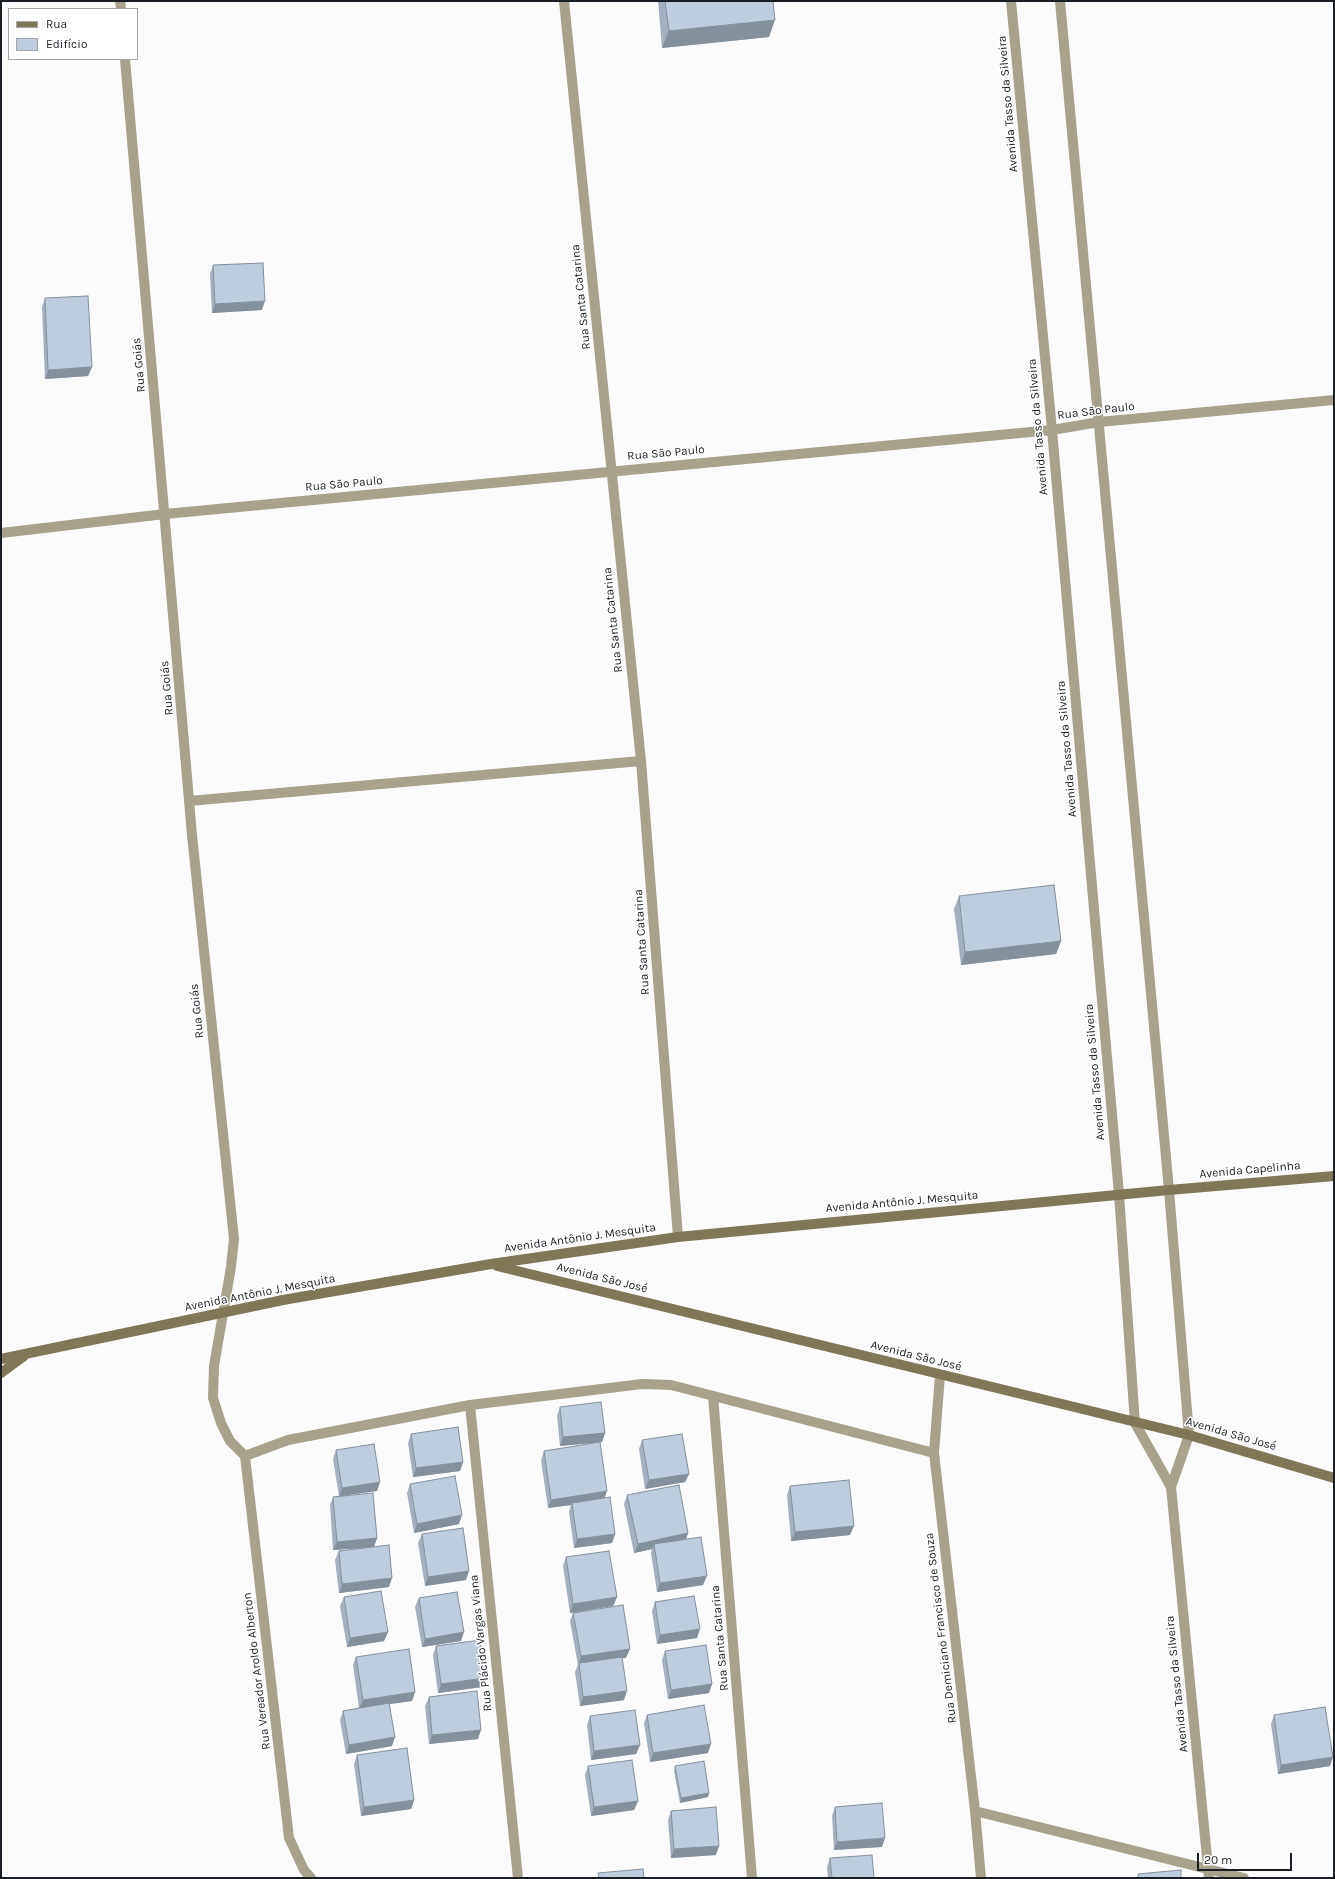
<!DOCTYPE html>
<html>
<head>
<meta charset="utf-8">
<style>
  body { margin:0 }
  #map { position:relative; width:1335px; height:1879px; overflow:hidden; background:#fbfbfb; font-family:Karla,sans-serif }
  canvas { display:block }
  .frame { position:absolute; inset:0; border:2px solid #191e25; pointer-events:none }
  .legend { position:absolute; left:8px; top:8px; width:130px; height:52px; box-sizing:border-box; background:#fff; border:1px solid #a3a5a8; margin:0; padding:5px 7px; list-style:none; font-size:12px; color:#191e25 }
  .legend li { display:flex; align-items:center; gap:8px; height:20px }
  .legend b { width:20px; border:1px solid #a3a5a8 }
  .scale { position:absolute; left:1197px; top:1853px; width:95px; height:18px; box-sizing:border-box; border:2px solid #191e25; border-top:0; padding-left:5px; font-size:12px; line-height:14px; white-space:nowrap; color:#191e25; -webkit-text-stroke:3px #fff; paint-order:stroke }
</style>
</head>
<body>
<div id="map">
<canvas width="1335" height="1879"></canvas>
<div class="frame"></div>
<ul class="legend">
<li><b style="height:5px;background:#807658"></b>Rua</li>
<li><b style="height:11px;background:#bdcdde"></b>Edifício</li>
</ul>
<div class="scale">20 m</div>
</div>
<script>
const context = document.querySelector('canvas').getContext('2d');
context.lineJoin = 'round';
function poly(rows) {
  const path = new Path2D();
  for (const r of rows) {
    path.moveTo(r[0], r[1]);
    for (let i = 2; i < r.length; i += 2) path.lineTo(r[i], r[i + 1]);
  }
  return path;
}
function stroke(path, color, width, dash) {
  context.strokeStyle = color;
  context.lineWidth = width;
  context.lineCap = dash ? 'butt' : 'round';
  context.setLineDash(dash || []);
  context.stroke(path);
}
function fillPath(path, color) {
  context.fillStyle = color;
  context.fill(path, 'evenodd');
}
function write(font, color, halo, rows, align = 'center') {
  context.font = font + ' Karla,sans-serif';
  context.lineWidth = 3;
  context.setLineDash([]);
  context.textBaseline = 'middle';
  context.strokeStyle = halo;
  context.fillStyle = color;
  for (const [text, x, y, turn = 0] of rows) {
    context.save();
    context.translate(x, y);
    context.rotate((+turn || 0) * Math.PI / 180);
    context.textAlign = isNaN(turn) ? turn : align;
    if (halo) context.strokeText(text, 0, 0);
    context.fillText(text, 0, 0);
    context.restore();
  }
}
stroke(poly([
  [120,1,121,9],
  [564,1,641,761,678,1237],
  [1011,1,1052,430,1119,1194,1135,1423,1171,1487,1209,1878],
  [1060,1,1169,1190,1189,1435,1171,1487],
  [125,59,192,835,234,1239,231,1267,214,1366,213,1398,221,1423,230,1441,245,1456],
  [1,533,165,514,1052,430,1099,422,1334,400],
  [189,801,641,761],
  [940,1375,934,1453,975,1811,981,1878],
  [713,1396,752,1878],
  [470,1405,518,1878],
  [245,1456,288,1440,470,1405,642,1384,671,1385,934,1453],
  [245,1456,289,1838,304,1870,311,1878],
  [975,1811,1244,1878]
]), '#a8a18c', 10);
stroke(poly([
  [497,1266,1189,1435,1334,1478],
  [1,1359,283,1300,491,1264,678,1237,1169,1190,1334,1176],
  [1,1373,24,1356]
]), '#807658', 10);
fillPath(poly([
  [658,1,773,1,769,37,662,48],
  [213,265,262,310,212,313,210,274],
  [45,298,92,367,88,376,45,379,42,307],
  [959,896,1061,941,1056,954,961,965,954,909],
  [560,1407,605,1433,602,1442,560,1446,557,1416],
  [411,1434,463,1462,460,1471,413,1477,408,1443],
  [642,1440,689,1474,685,1482,645,1489,639,1449],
  [336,1450,377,1491,349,1495,377,1538,374,1547,389,1587,339,1593,335,1560,339,1551,365,1548,333,1550,330,1505,333,1497,339,1496,333,1459],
  [544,1451,605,1498,615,1534,612,1543,574,1548,569,1512,571,1505,548,1508,541,1460],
  [410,1484,459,1524,414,1533,407,1493],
  [790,1486,850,1535,791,1541,787,1495],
  [627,1495,688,1533,686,1540,703,1585,657,1592,651,1553,652,1549,634,1553,624,1504],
  [422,1534,466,1580,425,1586,418,1543],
  [566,1557,617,1597,613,1606,570,1613,563,1566],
  [344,1597,388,1632,384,1641,347,1647,340,1606],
  [419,1598,461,1641,422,1647,415,1607],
  [655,1602,697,1638,657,1644,652,1611],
  [573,1613,626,1658,622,1658,624,1700,580,1706,575,1672,578,1665,570,1621],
  [436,1646,482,1687,438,1693,433,1655],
  [665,1651,712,1684,709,1693,668,1699,662,1660],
  [356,1657,415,1692,412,1701,390,1704,392,1746,346,1754,340,1720,343,1711,359,1708,353,1665],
  [429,1697,478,1739,429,1744,425,1706],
  [647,1715,708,1753,650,1762,644,1723],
  [1274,1715,1330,1766,1278,1774,1271,1724],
  [590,1716,640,1745,636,1754,591,1760,587,1725],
  [357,1755,414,1800,411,1809,361,1816,354,1764],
  [588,1766,638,1801,634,1810,591,1816,585,1775],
  [675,1766,709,1793,708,1797,680,1803,674,1771],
  [835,1807,882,1847,834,1850,832,1816],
  [671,1811,716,1855,671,1858,668,1820],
  [830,1858,874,1878,828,1878,827,1867]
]), '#a3b0bf');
fillPath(poly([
  [775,20,769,37,662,48,669,31],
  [265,301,262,310,212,313,215,304],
  [92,367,88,376,45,379,48,370],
  [1061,941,1056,954,961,965,965,952],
  [605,1433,602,1442,560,1446,563,1437],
  [463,1462,460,1471,413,1477,416,1468],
  [689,1474,685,1482,645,1489,649,1480],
  [380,1482,377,1491,339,1496,342,1488],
  [607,1491,604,1500,572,1503,571,1505,548,1508,551,1500],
  [462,1515,459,1524,414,1533,417,1524],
  [854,1526,850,1535,791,1541,795,1532],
  [688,1533,685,1542,654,1544,652,1549,634,1553,638,1544],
  [615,1534,612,1543,574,1548,577,1539],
  [377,1538,374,1547,333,1550,337,1542],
  [469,1571,466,1580,425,1586,428,1577],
  [707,1576,703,1585,657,1592,660,1583],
  [392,1578,389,1587,339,1593,342,1584],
  [617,1597,613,1606,570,1613,573,1604],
  [700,1629,697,1638,657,1644,660,1635],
  [388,1632,384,1641,347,1647,350,1638],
  [464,1632,461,1641,422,1647,425,1639],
  [630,1649,626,1658,579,1665,579,1663,578,1665,581,1656],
  [485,1678,482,1687,438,1693,441,1684],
  [712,1684,709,1693,668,1699,671,1690],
  [627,1691,624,1700,580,1706,583,1697],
  [415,1692,412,1701,359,1708,363,1700],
  [481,1730,478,1739,429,1744,432,1735],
  [395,1737,392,1746,346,1754,349,1745],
  [711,1744,708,1753,650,1762,653,1753],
  [640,1745,636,1754,591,1760,594,1751],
  [1333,1757,1330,1766,1278,1774,1281,1765],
  [709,1793,708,1797,680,1803,681,1798],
  [414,1800,411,1809,361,1816,364,1807],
  [638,1801,634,1810,591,1816,594,1807],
  [885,1838,882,1847,834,1850,837,1842],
  [719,1846,716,1855,671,1858,674,1849]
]), '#84909b');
const building = poly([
  [665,1,773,1,775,20,669,31,665,1],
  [263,263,265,301,215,304,213,265,263,263],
  [88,296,92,367,48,370,45,298,88,296],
  [1054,885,1061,941,965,952,959,896,1054,885],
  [601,1402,605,1433,563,1437,560,1407,601,1402],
  [458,1427,463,1462,416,1468,411,1434,458,1427],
  [682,1434,689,1474,649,1480,642,1440,682,1434],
  [600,1442,607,1491,551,1500,544,1451,600,1442],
  [374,1444,380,1482,342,1488,336,1450,374,1444],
  [455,1476,462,1515,417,1524,410,1484,455,1476],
  [849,1480,854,1526,795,1532,790,1486,849,1480],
  [679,1485,688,1533,638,1544,627,1495,679,1485],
  [373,1493,377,1538,337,1542,333,1497,373,1493],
  [610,1497,615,1534,577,1539,572,1503,610,1497],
  [463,1528,469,1571,428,1577,422,1534,463,1528],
  [701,1537,707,1576,660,1583,654,1544,701,1537],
  [389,1545,392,1578,342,1584,339,1551,389,1545],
  [609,1551,617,1597,573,1604,566,1557,609,1551],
  [381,1591,388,1632,350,1638,344,1597,381,1591],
  [457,1592,464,1632,425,1639,419,1598,457,1592],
  [694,1596,700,1629,660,1635,655,1602,694,1596],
  [623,1605,630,1649,581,1656,573,1613,623,1605],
  [480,1640,485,1678,441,1684,436,1646,480,1640],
  [706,1645,712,1684,671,1690,665,1651,706,1645],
  [409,1649,415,1692,363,1700,356,1657,409,1649],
  [622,1657,627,1691,583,1697,579,1663,622,1657],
  [477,1691,481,1730,432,1735,429,1697,477,1691],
  [389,1703,395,1737,349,1745,343,1711,389,1703],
  [704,1705,711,1744,653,1753,647,1715,704,1705],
  [1325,1707,1333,1757,1281,1765,1274,1715,1325,1707],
  [635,1710,640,1745,594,1751,590,1716,635,1710],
  [407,1748,414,1800,364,1807,357,1755,407,1748],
  [632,1760,638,1801,594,1807,588,1766,632,1760],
  [704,1761,709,1793,681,1798,675,1766,704,1761],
  [882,1803,885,1838,837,1842,835,1807,882,1803],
  [716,1807,719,1846,674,1849,671,1811,716,1807],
  [872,1855,874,1878,832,1878,830,1858,872,1855],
  [643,1869,644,1878,599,1878,598,1873,643,1869],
  [1181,1870,1181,1878,1138,1878,1138,1874,1181,1870]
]);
fillPath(building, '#bdcdde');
stroke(building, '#84909b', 1);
write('12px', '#191e25', '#fff', [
  ["Avenida Tasso da Silveira",1008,104,-95],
  ["Rua Santa Catarina",581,297,-96],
  ["Rua Goiás",139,365,-95],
  ["Rua São Paulo",1096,411,-7],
  ["Avenida Tasso da Silveira",1038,427,-95],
  ["Rua São Paulo",666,453,-5],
  ["Rua São Paulo",344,484,-5],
  ["Rua Santa Catarina",613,620,-96],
  ["Rua Goiás",167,688,-95],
  ["Avenida Tasso da Silveira",1067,749,-95],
  ["Rua Santa Catarina",642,942,-94],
  ["Rua Goiás",197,1011,-96],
  ["Avenida Tasso da Silveira",1095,1072,-95],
  ["Avenida Capelinha",1250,1170,-5],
  ["Avenida Antônio J. Mesquita",902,1202,-5],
  ["Avenida Antônio J. Mesquita",580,1238,-8],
  ["Avenida São José",602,1278,14],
  ["Avenida Antônio J. Mesquita",260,1293,-11],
  ["Avenida São José",916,1356,14],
  ["Avenida São José",1231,1434,16],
  ["Rua Demiciano Francisco de Souza",941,1628,-97],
  ["Rua Santa Catarina",720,1638,-95],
  ["Rua Plácido Vargas Viana",481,1643,-96],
  ["Rua Vereador Aroldo Alberton",257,1671,-97],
  ["Avenida Tasso da Silveira",1177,1684,-96]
]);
</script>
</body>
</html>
